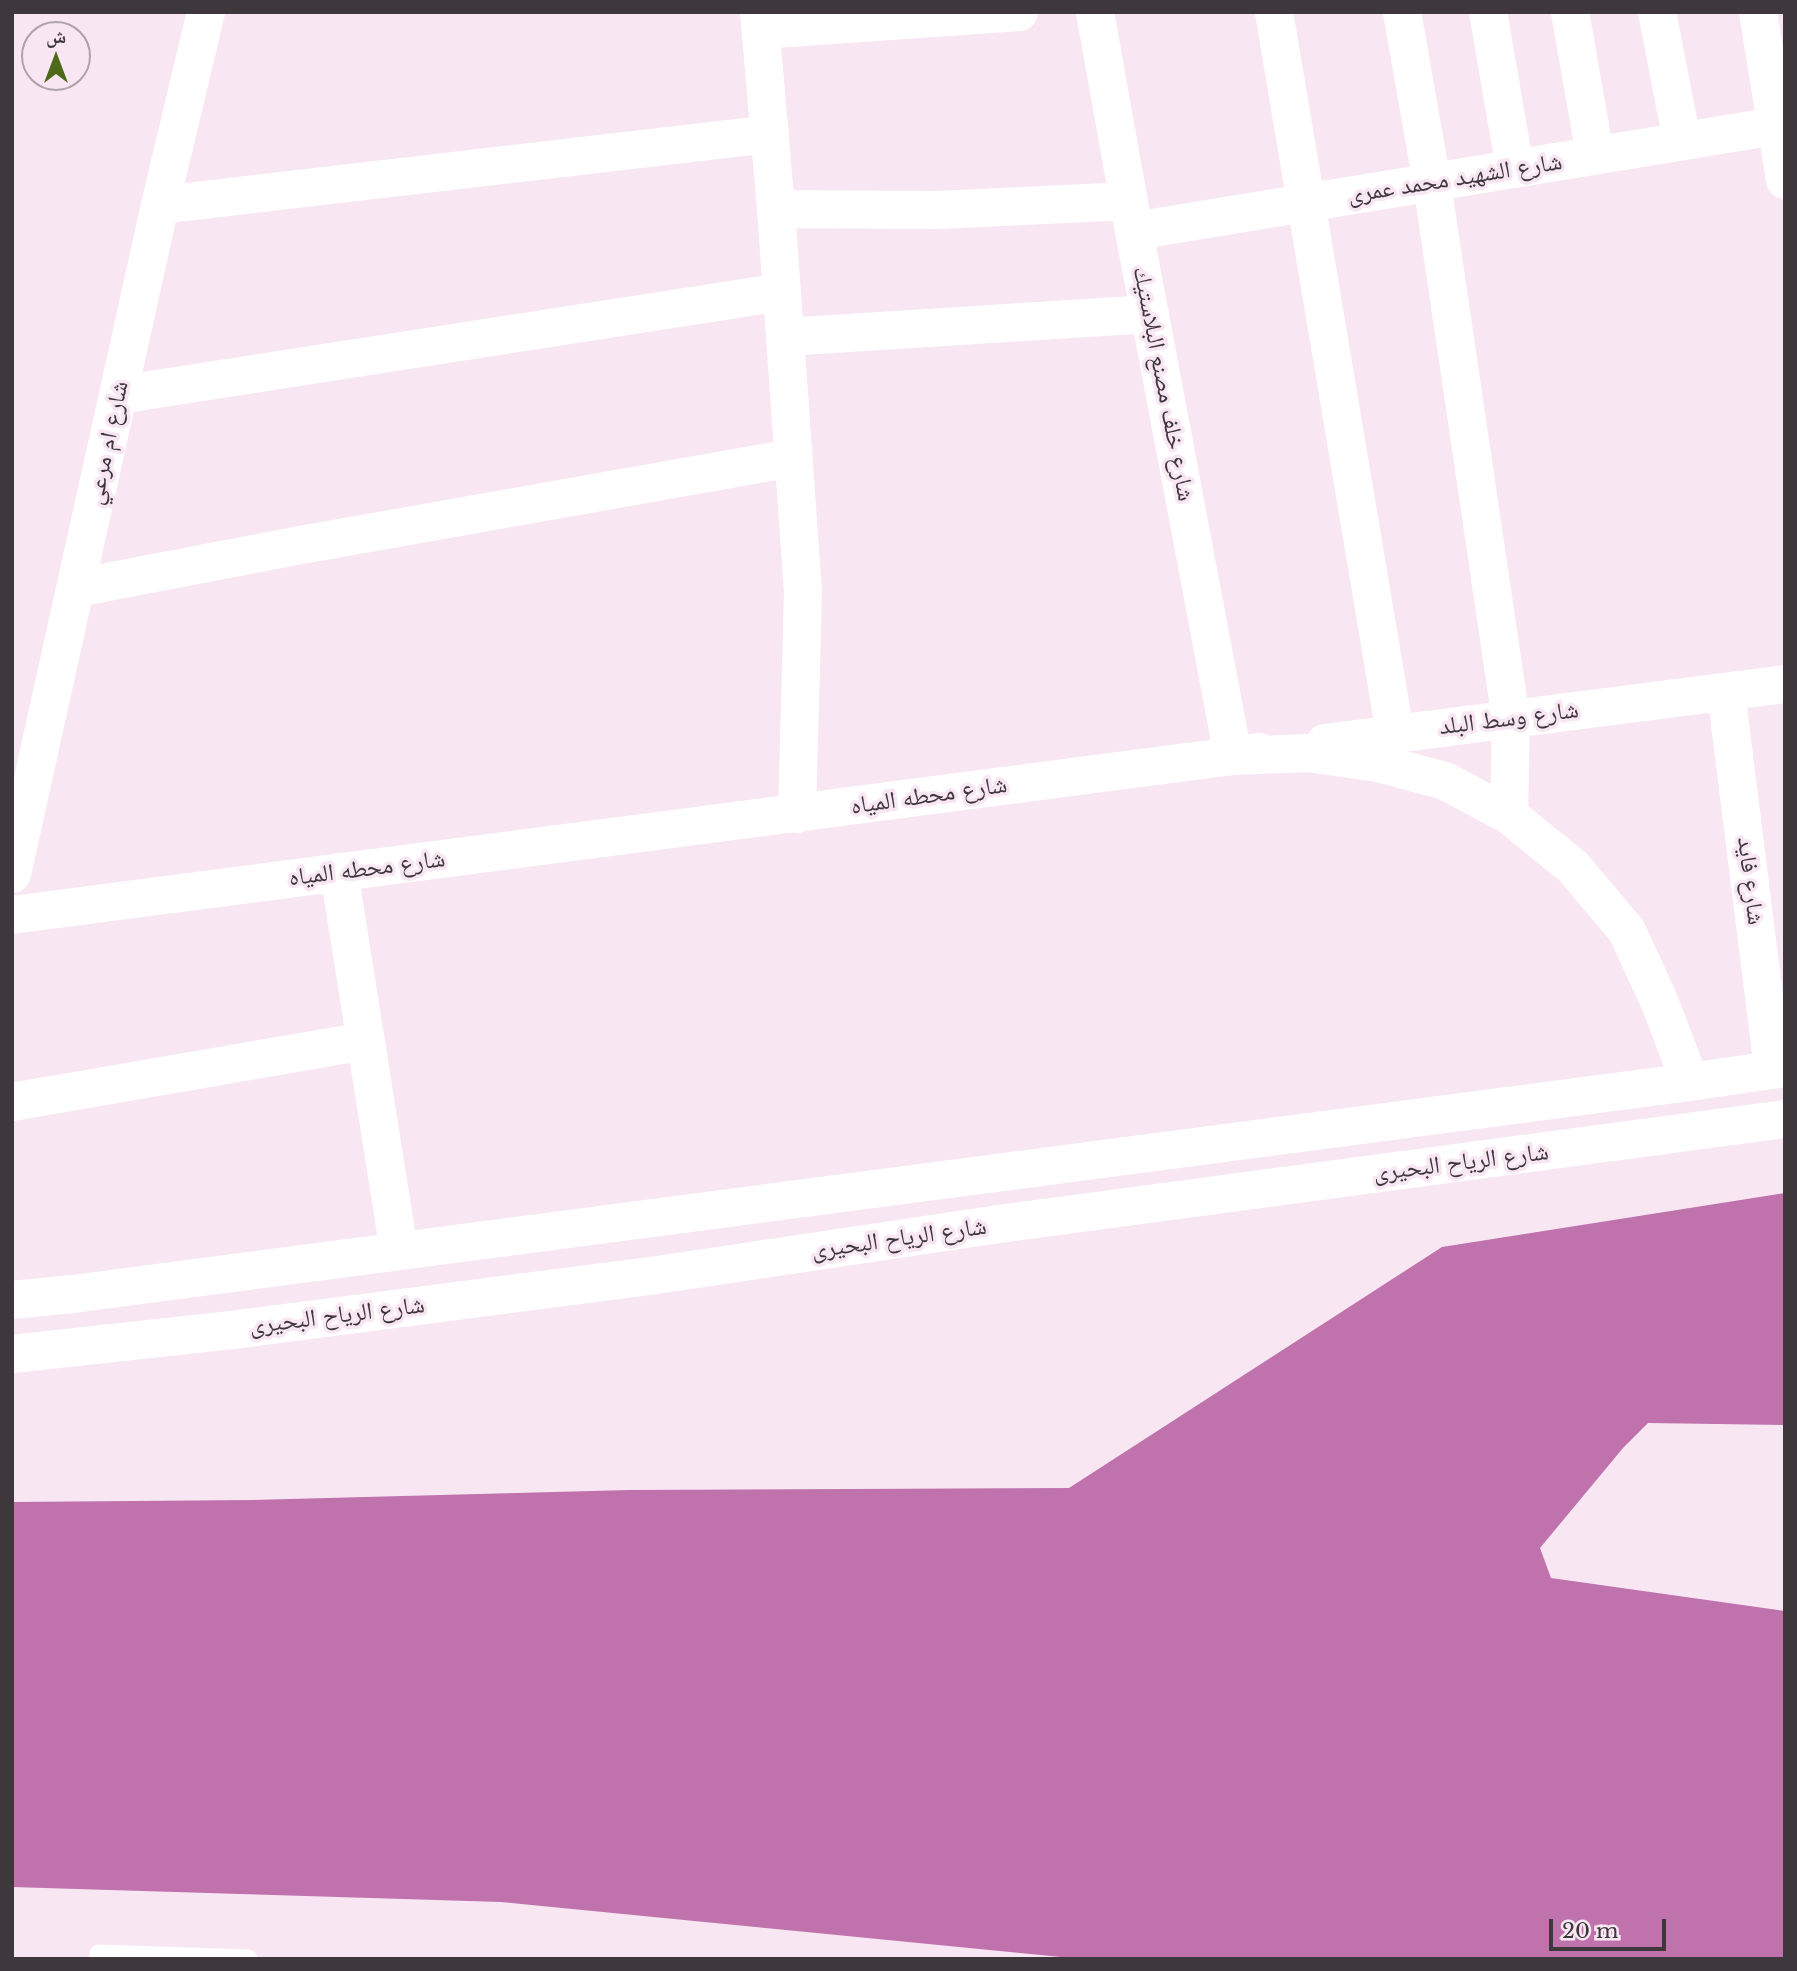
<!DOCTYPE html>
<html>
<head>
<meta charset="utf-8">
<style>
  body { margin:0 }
  #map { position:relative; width:1797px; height:1971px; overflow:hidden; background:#f8e7f3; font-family:"Libre Baskerville","Noto Naskh Arabic",serif }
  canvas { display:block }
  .frame { position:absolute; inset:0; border:14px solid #3e373c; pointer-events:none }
  .north { position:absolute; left:21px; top:21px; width:70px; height:70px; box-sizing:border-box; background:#f8e7f3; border:2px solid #aea1aa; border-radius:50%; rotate:0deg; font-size:19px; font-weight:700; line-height:28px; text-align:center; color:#3e373c }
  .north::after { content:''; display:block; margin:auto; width:24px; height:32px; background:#4f691b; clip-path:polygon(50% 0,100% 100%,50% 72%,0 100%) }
  .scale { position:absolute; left:1549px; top:1919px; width:117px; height:32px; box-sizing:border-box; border:4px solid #3e373c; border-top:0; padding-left:9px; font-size:21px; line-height:24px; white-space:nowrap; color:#3e373c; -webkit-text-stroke:5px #f8e7f3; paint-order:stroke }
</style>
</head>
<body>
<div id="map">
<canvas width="1797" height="1971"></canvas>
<div class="frame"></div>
<div class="north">ش</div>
<div class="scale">20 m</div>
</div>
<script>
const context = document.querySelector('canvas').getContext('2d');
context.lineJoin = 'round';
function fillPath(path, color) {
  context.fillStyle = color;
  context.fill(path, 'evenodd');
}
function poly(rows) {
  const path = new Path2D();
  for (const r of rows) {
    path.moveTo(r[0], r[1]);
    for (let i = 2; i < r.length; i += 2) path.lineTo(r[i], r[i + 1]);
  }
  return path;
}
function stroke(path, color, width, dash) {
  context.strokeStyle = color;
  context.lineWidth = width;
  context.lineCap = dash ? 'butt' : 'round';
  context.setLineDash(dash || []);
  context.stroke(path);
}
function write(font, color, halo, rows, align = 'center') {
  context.font = font + ' "Libre Baskerville","Noto Naskh Arabic",serif';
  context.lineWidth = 7;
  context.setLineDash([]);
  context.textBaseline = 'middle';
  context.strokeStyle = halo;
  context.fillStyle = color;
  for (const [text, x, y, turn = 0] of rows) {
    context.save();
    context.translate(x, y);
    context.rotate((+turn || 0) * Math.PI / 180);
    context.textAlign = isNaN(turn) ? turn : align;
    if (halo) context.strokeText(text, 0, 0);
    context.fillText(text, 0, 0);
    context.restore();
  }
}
fillPath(poly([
  [1785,1193,1785,1425,1648,1423,1623,1448,1540,1548,1551,1578,1785,1611,1785,1959,1081,1959,501,1902,12,1887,12,1502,252,1500,629,1490,1069,1488,1442,1247]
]), '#bf72ac');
stroke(poly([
  [99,1954,248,1959]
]), '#fff', 19);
stroke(poly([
  [759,12,776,209,803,592,797,814],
  [1095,12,1134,231,1233,756,1259,752],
  [1274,12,1395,733],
  [1402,12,1432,183,1511,720,1509,815],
  [1488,12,1515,169],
  [1570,12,1595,155],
  [1657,12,1682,141],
  [1758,12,1785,180],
  [761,30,1019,12],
  [160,205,770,134],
  [776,209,938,210,1129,201],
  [1134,231,1776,126],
  [785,337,1150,314],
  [118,395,782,292],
  [76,588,301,545,792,458],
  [1726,692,1773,1069],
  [1325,743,1785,684],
  [339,872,399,1251],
  [12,874,160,205,206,12],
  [12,915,1233,756,1308,753,1378,763,1445,781,1509,815,1573,867,1627,931,1660,1003,1690,1082],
  [12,1102,365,1041]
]), '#fff', 38);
stroke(poly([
  [12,1300,73,1294,1690,1082,1785,1068],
  [12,1354,232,1330,657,1275,999,1224,1785,1119]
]), '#fff', 38);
write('24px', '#3e373c', '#f8e7f3', [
  ["شارع الشهيد محمد عمرى",1455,179,-9],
  ["شارع خلف مصنع البلاستيك",1163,384,79],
  ["شارع ام مرعي",108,443,-78],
  ["شارع وسط البلد",1509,719,-7],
  ["شارع محطه المياه",929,796,-8],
  ["شارع محطه المياه",367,869,-7],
  ["شارع فايد",1750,881,83],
  ["شارع الرياح البحيرى",1461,1163,-7],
  ["شارع الرياح البحيرى",899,1239,-8],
  ["شارع الرياح البحيرى",337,1316,-7]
]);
</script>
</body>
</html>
